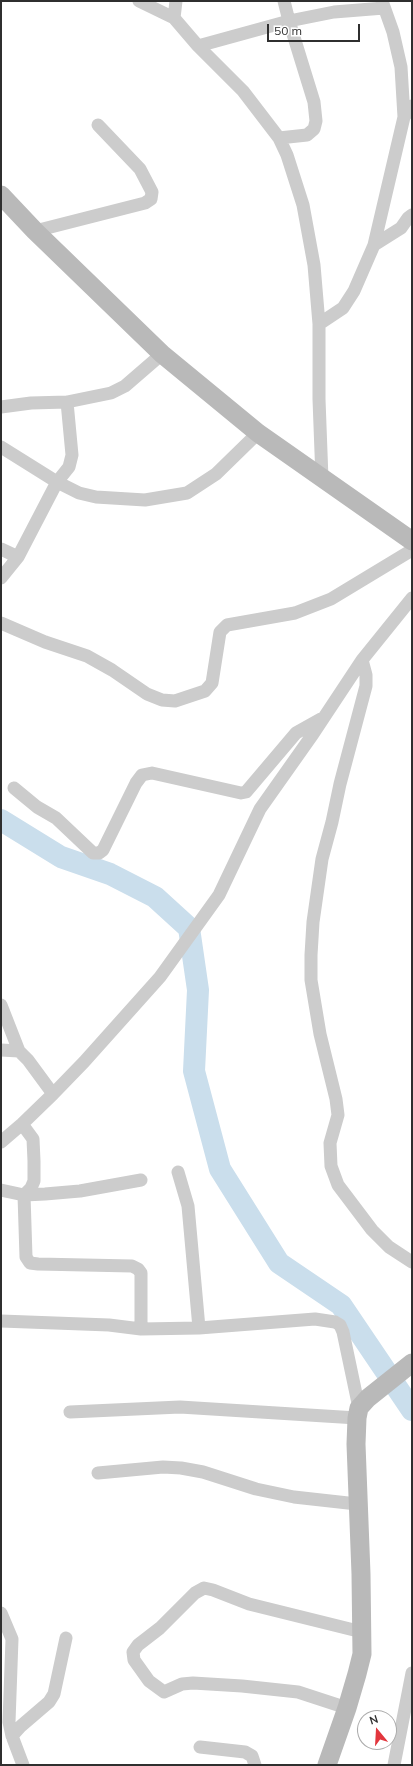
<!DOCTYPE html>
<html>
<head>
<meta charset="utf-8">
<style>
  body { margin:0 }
  #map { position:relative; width:413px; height:1766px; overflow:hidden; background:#fff; font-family:Mulish,sans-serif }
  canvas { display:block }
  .frame { position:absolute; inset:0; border:2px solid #2f2f2f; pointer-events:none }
  .north { position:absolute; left:357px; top:1710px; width:40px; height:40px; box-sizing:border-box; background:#fff; border:1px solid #acacac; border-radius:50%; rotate:342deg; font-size:11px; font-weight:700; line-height:16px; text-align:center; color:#2f2f2f }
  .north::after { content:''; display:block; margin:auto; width:14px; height:18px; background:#e2363d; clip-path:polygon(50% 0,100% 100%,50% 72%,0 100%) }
  .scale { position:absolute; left:267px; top:24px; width:93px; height:18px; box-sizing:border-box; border:2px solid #2f2f2f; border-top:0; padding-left:5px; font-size:12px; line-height:14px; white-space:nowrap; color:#2f2f2f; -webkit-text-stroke:3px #fff; paint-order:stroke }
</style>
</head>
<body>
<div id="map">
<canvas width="413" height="1766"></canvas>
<div class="frame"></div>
<div class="north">N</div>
<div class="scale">50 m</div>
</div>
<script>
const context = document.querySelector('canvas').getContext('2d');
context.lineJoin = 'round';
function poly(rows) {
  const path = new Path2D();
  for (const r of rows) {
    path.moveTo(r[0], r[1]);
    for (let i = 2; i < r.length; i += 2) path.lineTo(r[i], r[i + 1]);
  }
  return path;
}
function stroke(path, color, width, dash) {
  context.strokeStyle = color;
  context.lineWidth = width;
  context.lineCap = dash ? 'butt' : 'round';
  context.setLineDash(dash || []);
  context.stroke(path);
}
stroke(poly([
  [1,820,61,857,110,874,155,897,189,928,198,990,194,1071,220,1169,279,1263,341,1305,412,1410]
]), '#cadeec', 22);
stroke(poly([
  [139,1,174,18,198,46,243,91,279,138,287,155,303,205,314,265,319,324,319,399,322,479],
  [382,1,393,32,401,67,404,117],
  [174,18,176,1],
  [198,46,289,21,334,12,384,8],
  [279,138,307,135,314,129,316,121,314,102,289,21,284,1],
  [35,231,145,203,151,199,152,192,140,169,98,125],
  [374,245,401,228,408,218,412,215],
  [319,324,343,308,354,291,374,245,404,117,412,106],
  [67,402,72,455,69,467,57,482,79,493,96,497,145,500,187,493,216,474,258,433],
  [1,407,31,403,67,402,111,393,125,386,162,354],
  [1,447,57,482,18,557,1,578],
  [1,549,18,557],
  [412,598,362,660,366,675,366,686,340,784,332,822,322,859,313,922,311,955,311,980,320,1034,336,1099,338,1115,330,1143,331,1166,338,1185,372,1230,389,1247,412,1262],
  [1,623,45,642,87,656,112,670,147,694,162,700,175,701,205,691,212,683,220,632,227,625,295,613,331,599,412,550],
  [14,788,37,807,56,818,93,853,99,853,103,850,136,783,142,775,152,773,241,793,246,792,296,733,321,719],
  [1,1005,19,1051,28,1060,53,1094,22,1124,1,1142],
  [1,1050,19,1051],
  [53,1094,84,1062,160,977,219,895,260,809,313,734,362,660],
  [22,1124,33,1139,34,1161,34,1181,31,1188,24,1195,26,1257,30,1263,38,1264,132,1266,138,1269,141,1273,141,1329],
  [178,1172,188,1206,199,1328],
  [1,1190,24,1195,45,1194,80,1191,141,1180],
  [1,1321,109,1325,141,1329,199,1328,315,1319,335,1322,340,1325,343,1332,359,1408],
  [70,1412,180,1407,357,1418],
  [98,1473,163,1467,181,1468,203,1472,256,1489,294,1497,357,1504],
  [1,1613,12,1639,9,1722,12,1736,23,1765],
  [347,1708,298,1692,242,1686,193,1683,182,1684,164,1692,149,1681,134,1660,133,1652,138,1645,160,1628,195,1593,204,1588,213,1590,249,1604,362,1632],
  [12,1736,21,1726,49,1702,54,1694,66,1638],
  [200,1747,245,1752,252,1756,255,1765],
  [394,1765,412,1673]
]), '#ccc', 13);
stroke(poly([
  [1,195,35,231,162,354,258,433,412,541],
  [327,1765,347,1708,357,1674,362,1654,361,1574,356,1444,357,1418,359,1408,368,1398,412,1363]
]), '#b9b9b9', 19);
</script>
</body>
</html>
